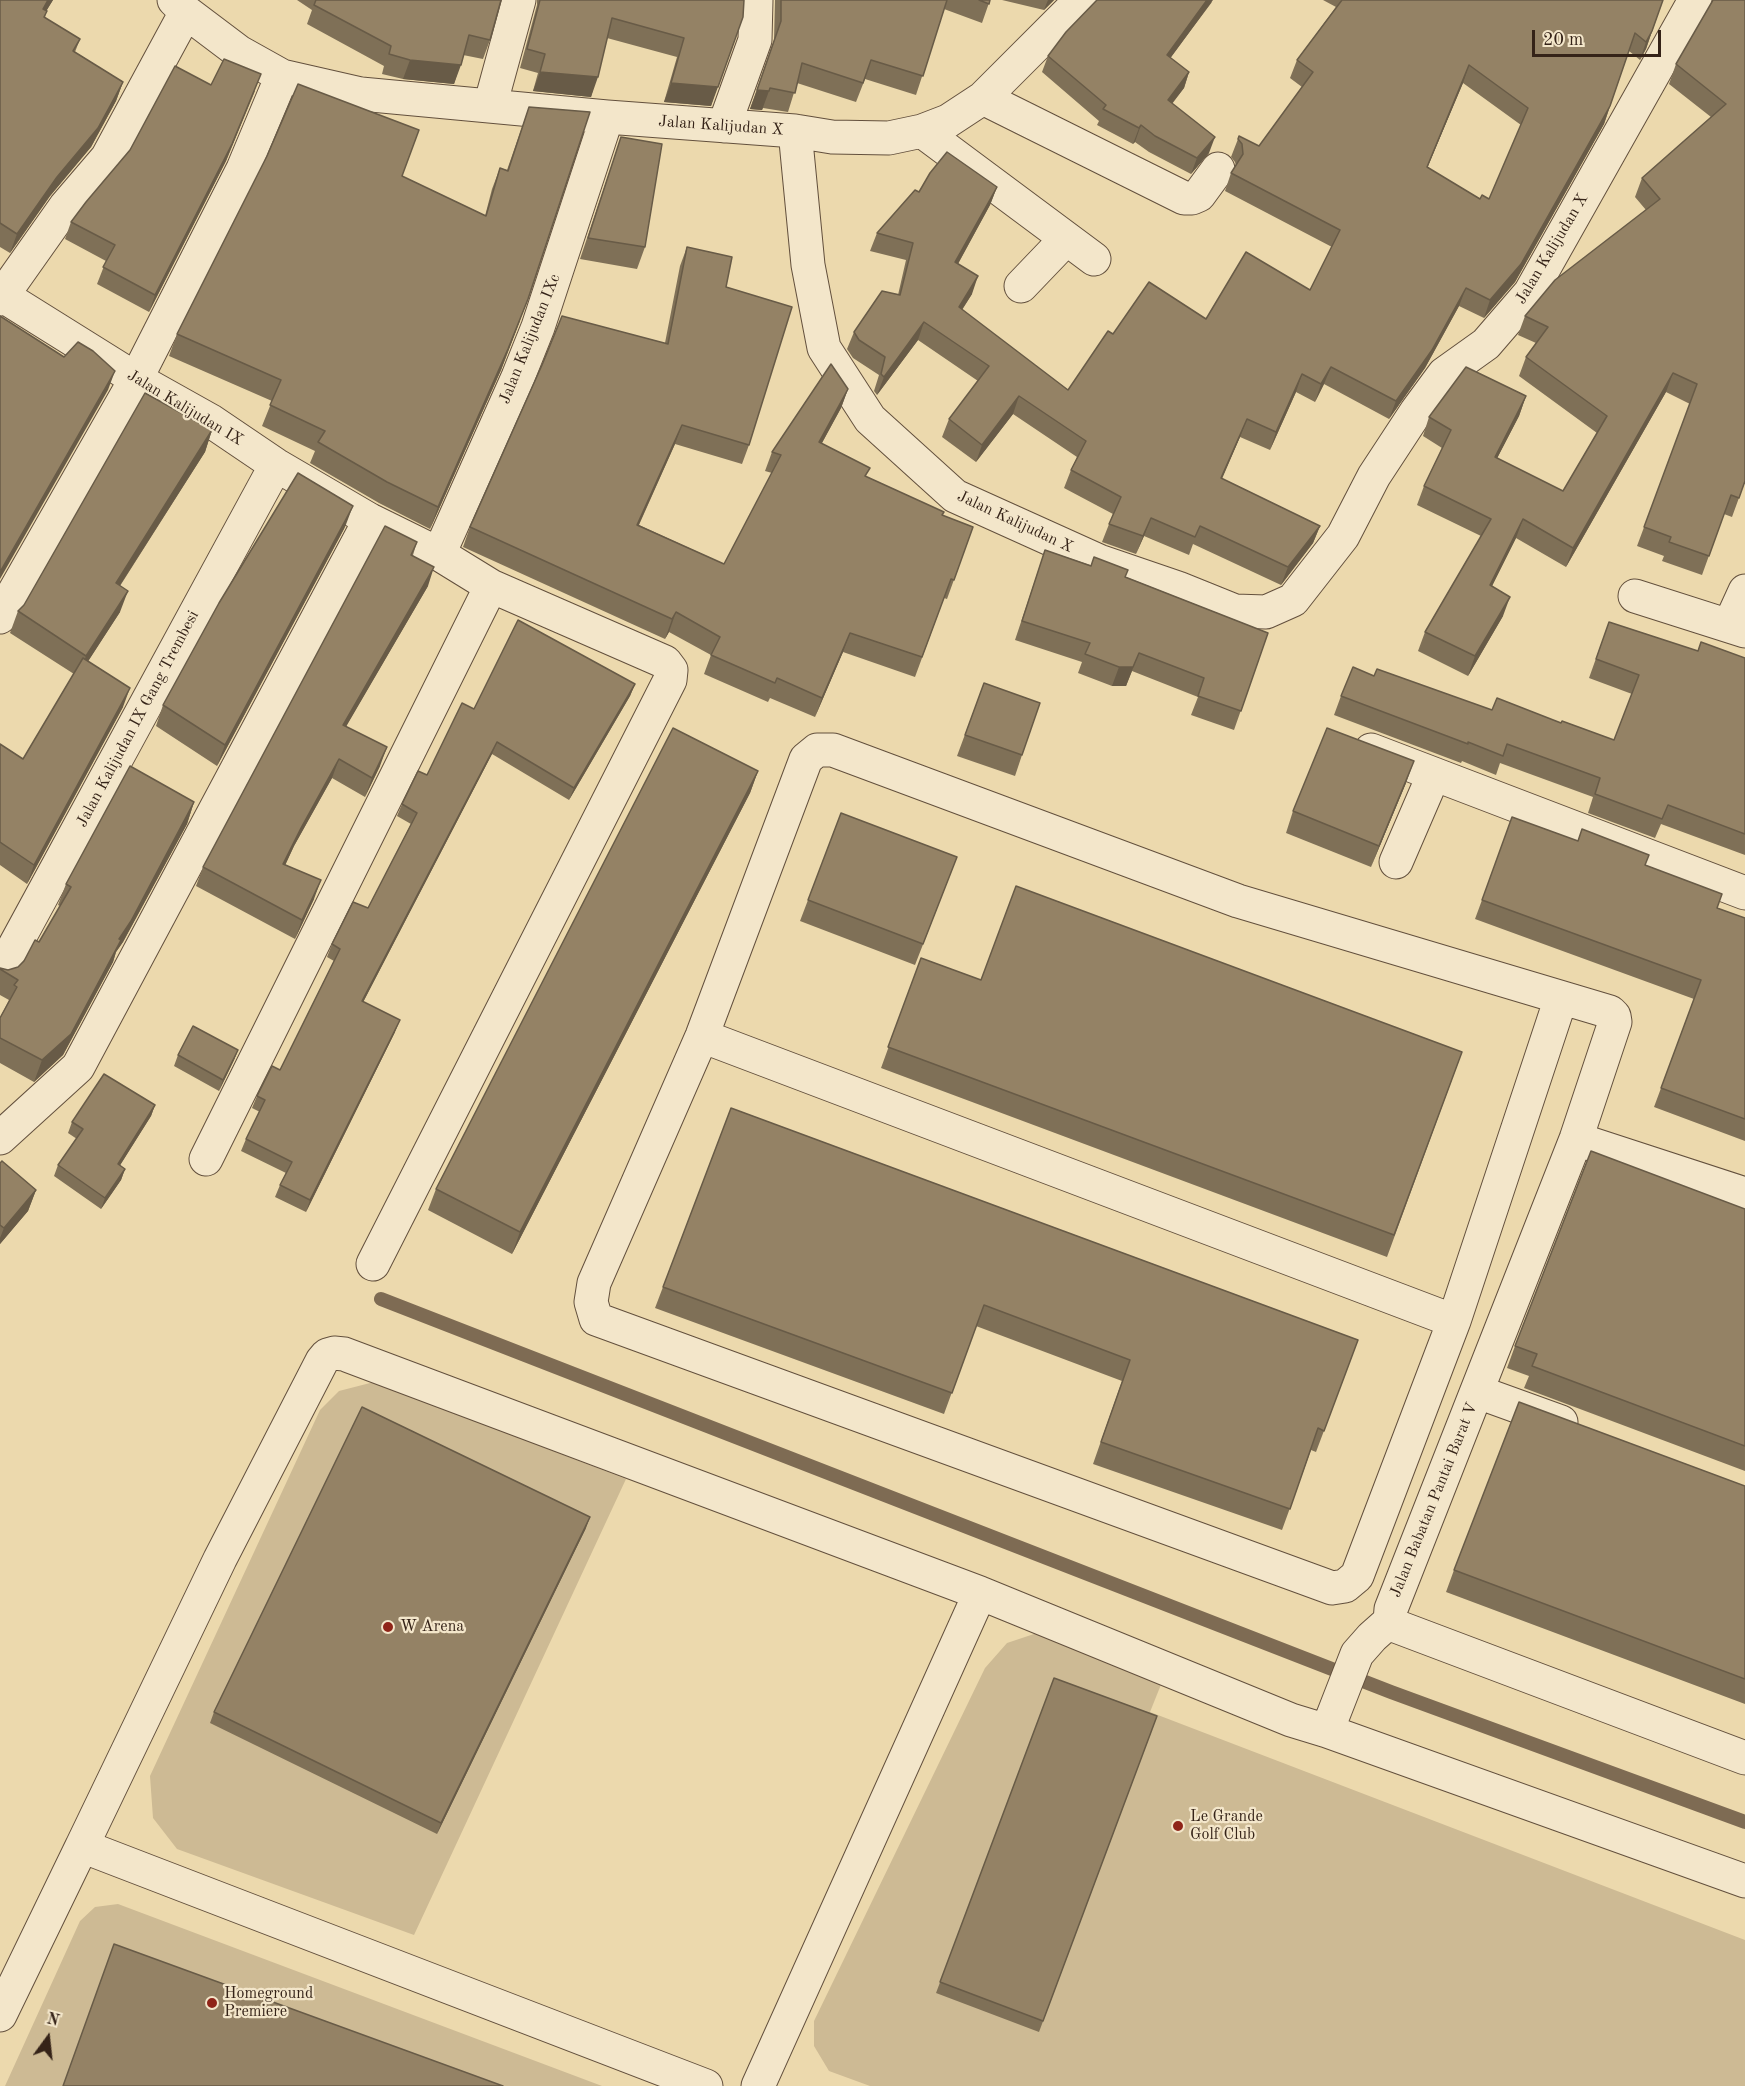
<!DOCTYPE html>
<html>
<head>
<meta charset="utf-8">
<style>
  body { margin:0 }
  #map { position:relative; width:1745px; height:2086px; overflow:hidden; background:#ecd9ad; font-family:"Old Standard TT",serif }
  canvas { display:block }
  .north { position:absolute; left:18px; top:2008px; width:60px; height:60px; -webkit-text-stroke:4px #f3e6ca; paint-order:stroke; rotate:15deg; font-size:16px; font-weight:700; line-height:24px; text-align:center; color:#352318 }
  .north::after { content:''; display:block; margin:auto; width:21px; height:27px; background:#352318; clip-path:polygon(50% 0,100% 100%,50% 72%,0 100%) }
  .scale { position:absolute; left:1532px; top:30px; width:129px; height:27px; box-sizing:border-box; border:3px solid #352318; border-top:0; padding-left:8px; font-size:18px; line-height:21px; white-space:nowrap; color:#352318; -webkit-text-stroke:4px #f3e6ca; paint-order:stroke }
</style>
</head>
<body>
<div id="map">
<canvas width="1745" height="2086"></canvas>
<div class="north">N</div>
<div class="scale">20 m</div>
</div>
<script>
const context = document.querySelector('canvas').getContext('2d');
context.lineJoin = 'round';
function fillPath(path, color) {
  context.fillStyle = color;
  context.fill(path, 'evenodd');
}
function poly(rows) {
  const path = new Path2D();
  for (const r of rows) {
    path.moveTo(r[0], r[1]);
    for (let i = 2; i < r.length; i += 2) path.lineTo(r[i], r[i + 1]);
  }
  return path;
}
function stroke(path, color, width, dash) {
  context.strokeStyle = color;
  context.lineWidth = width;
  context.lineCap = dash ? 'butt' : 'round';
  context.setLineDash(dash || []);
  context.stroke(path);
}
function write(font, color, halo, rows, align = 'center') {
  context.font = font + ' "Old Standard TT",serif';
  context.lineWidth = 4.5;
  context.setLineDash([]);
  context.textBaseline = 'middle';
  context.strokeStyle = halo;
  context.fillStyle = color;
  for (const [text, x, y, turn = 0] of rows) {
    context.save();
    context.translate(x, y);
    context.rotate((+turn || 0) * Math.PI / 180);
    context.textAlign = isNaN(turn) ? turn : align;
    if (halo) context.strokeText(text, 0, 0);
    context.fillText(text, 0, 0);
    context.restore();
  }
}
fillPath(poly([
  [374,1382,626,1479,414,1935,177,1849,153,1818,150,1776,320,1410,339,1391],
  [1037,1633,1162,1682,1150,1712,1745,1940,1745,2086,870,2086,829,2071,814,2046,814,2021,985,1668,1007,1643],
  [118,1904,602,2086,5,2086,80,1921,95,1907]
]), '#cdba94');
stroke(poly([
  [381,1299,1391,1692,1745,1822]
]), '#7e6b53', 14);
const minor = poly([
  [174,0,186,12,239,52,282,76,361,94,607,117,795,131,808,265,824,348,870,419,955,496,1099,561,1178,588,1235,611,1266,612,1293,600,1343,536,1374,476,1416,412,1444,374,1486,344,1530,293,1695,0],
  [983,98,1081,0],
  [490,106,519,0],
  [724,126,755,40,756,0],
  [795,131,832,137,889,138,922,131,948,121,983,98,1184,198,1192,198,1199,195,1218,169],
  [922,131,1094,259],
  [1021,286,1066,239],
  [0,294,136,379,211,421,276,465,370,520,439,554,491,586,665,662,671,670,670,680,373,1264],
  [0,299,65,207,107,158,186,12],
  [439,554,518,377,538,327,607,117],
  [1635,596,1745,631],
  [0,617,136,379,243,169,282,76],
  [1729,626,1745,591],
  [1371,750,1745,893],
  [1396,862,1434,774],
  [0,973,276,465],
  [702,1036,1454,1321,1357,1576,1345,1586,1332,1588,596,1319,591,1302,594,1283,702,1036,806,759,817,750,833,750,1238,901,1610,1012,1614,1016,1615,1022,1576,1139,1391,1609,1390,1621,1398,1627,1745,1758],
  [0,1138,78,1067,370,520],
  [1576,1139,1745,1194],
  [206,1159,491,586],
  [1454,1321,1561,998],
  [1478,1392,1561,1422],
  [1327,1731,1745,1881],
  [0,2015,82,1846],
  [706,2086,82,1846,220,1559,322,1361,327,1355,334,1353,344,1354,980,1593,1291,1720,1327,1731,1357,1654,1372,1637,1390,1621],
  [758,2086,980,1593]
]);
stroke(minor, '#63503d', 35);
stroke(minor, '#f3e6ca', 33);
fillPath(poly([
  [0,0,53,0,46,11,45,18,80,39,75,52,123,82,116,101,91,147,50,196,10,253,0,247],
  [297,0,501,0,490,40,483,59,463,55,454,84,403,79,382,74,384,66,307,24,312,10],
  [537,0,744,0,711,106,664,102,677,57,607,38,591,97,533,91,538,73,520,68,537,5],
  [775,0,990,0,982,23,944,9,916,95,865,79,856,102,797,83,788,112,763,108,762,110,750,109,774,40],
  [1002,0,1054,0,1044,10],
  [1323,0,1663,0,1646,49,1640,60,1629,51,1604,124,1515,282,1484,318,1459,306,1425,368,1389,419,1324,384,1315,402,1296,392,1270,450,1240,437,1222,479,1320,526,1313,543,1281,585,1193,544,1189,555,1144,536,1136,554,1102,542,1113,514,1064,488,1071,470,1077,457,1013,414,976,462,942,437,949,419,978,381,918,340,877,395,874,391,879,375,853,358,847,349,854,332,898,295,906,260,870,251,877,233,919,192,997,187,990,205,958,264,972,294,962,310,1068,390,1113,334,1206,319,1310,290,1332,247,1225,191,1231,173,1236,166,1235,162,1231,157,1238,139,1259,146,1302,87,1290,78,1297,60,1336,7],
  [1463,83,1521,125,1489,199,1480,199,1427,168],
  [1745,0,1745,484,1744,484,1732,517,1724,514,1702,575,1662,561,1664,556,1637,546,1690,404,1666,392,1566,567,1516,538,1492,586,1503,616,1468,676,1418,651,1425,632,1481,536,1417,505,1424,486,1442,448,1423,436,1429,417,1526,396,1519,416,1497,458,1563,491,1597,433,1519,376,1526,357,1536,343,1518,335,1525,316,1646,210,1635,197,1642,178,1711,117,1669,84,1676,64],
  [1212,2,1170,58,1189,72,1184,88,1172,104,1209,153,1191,174,1149,152,1135,142,1133,144,1097,125,1099,121,1042,72,1048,56],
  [211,85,255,91,226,161,149,312,97,284,106,261,65,239,71,222],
  [529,107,520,321,501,370,430,529,379,503,310,463,315,451,262,426,272,401,169,356,177,334,402,176,485,216,492,189,500,168,507,170],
  [621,137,645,247,637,269,580,259],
  [687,247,726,287,749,445,742,464,675,444,639,525,724,564,772,473,765,471,772,452,848,389,841,408,822,443,867,477,943,516,973,527,947,599,944,598,915,677,843,652,815,717,770,698,768,702,704,674,711,655,669,632,665,639,463,547,470,527,665,343,680,266],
  [212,430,205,452,120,586,120,612,88,661,123,707,27,884,0,865,0,744,23,759,74,674,10,633,18,611],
  [345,527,217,766,156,726,163,705],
  [417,542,413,555,428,586,346,726,380,766,365,797,332,778,294,846,285,865,314,899,295,939,196,886,203,867],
  [1045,550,1126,577,1268,633,1234,730,1191,715,1198,697,1132,671,1126,686,1112,686,1078,673,1082,662,1015,640],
  [1609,622,1698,651,1745,658,1745,855,1661,824,1655,838,1588,813,1593,797,1500,763,1496,775,1462,761,1461,763,1334,715,1341,696,1374,676,1492,710,1561,723,1614,740,1632,694,1589,678],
  [984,683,1022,755,1015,776,957,756],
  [635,684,630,696,569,800,492,754,363,1002,395,1032,306,1212,275,1197,280,1185,286,1173,241,1151,246,1139,260,1112,252,1108,257,1096,280,1070,334,961,327,957,332,944,368,908,411,824,397,816,402,804,427,775,474,709],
  [758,771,750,793,512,1254,428,1210,436,1189],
  [1406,783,1371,867,1286,833,1293,811],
  [194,802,187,824,123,942,116,952,113,962,63,1055,34,1082,0,1063,0,1018,9,1000,0,995,0,968,8,970,18,967,39,942,60,906,58,905,66,884],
  [957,857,915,965,800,921,808,900],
  [1645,865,1717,908,1745,918,1745,1141,1654,1107,1694,999,1475,919,1482,900],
  [921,958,981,980,1462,1052,1387,1257,881,1068],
  [238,1050,234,1060,219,1091,174,1066,178,1055],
  [155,1105,151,1116,120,1165,125,1169,121,1180,101,1209,54,1176,58,1165,77,1139,68,1133,72,1122],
  [731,1108,1358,1340,1316,1452,1311,1450,1282,1530,1093,1464,1122,1381,976,1326,944,1414,655,1308],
  [0,1163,36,1190,28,1211,0,1244],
  [1745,1209,1745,1471,1524,1388,1529,1376,1507,1368,1515,1346],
  [1745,1486,1745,1704,1446,1592,1454,1570],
  [586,1528,437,1834,210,1723,214,1712],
  [1054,1678,1157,1716,1039,2032,936,1993]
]), '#7f7057');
fillPath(poly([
  [48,0,53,0,36,28,43,9],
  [1048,0,1054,0,1044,10],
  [1207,0,1213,0,1161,71,1167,55],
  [1652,31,1646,49,1640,60,1646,42],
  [410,60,461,65,454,84,403,79],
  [1469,65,1463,83,1420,185,1427,167],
  [540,72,598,77,591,97,533,91],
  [1189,72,1184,88,1162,116,1168,100],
  [261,74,226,161,149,312,155,295],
  [123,82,116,101,91,147,50,196,10,253,17,234],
  [671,83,718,87,711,106,664,102],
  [757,90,769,91,762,110,750,109],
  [1610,106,1604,124,1515,282,1484,318,1490,300],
  [1141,125,1135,142,1133,144,1139,128],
  [1215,137,1209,153,1191,174,1197,158],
  [997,187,990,205,949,280,955,262],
  [978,276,972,294,952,325,959,307],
  [1466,288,1459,306,1425,368,1389,419,1396,401],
  [528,299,501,370,430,529,438,507],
  [924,322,918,340,877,395,884,377],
  [1331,367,1324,384,1315,402,1321,384],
  [115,371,108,390,0,579,0,572],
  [1673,373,1666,392,1566,567,1573,548],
  [1302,374,1296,392,1270,450,1276,432],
  [848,389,841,408,812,461,819,442],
  [1019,396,1013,414,976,462,982,445],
  [1526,396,1519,416,1488,476,1495,457],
  [1247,419,1240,437,1214,496,1221,478],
  [682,425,675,444,630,544,637,525],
  [212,430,205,452,108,604,116,583],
  [353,506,345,527,217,766,225,745],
  [1151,518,1144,536,1136,554,1143,536],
  [1523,519,1516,538,1483,604,1490,585],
  [1320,526,1313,543,1281,585,1288,567],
  [434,567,428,586,336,744,343,725],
  [128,591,120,612,78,677,86,656],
  [1510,597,1503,616,1468,676,1475,656],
  [676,612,669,632,665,639,672,619],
  [850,633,843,652,815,717,822,698],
  [1139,653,1126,686,1112,686,1119,667],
  [635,684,630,696,569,800,574,788],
  [130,688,123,707,27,884,34,865],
  [497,742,492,754,357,1014,362,1001],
  [387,747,380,766,365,797,372,778],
  [339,759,332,778,294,846,277,883,283,864,301,828],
  [1414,761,1406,783,1371,867,1379,846],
  [758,771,750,793,512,1254,520,1232],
  [194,802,187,824,123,942,116,952,113,962,63,1055,34,1082,42,1060,119,939],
  [321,880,314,899,295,939,302,920],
  [400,1020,395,1032,306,1212,310,1200],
  [238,1050,234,1060,219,1091,223,1080],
  [155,1105,151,1116,114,1175,118,1164],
  [125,1169,121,1180,101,1209,105,1198],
  [36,1190,28,1211,0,1244,0,1238,4,1228],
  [590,1517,586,1528,437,1834,441,1823]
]), '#685b47');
const building = poly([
  [0,0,48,0,43,9,47,11,44,17,80,39,73,51,123,82,98,128,57,177,17,234,0,223,0,0],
  [316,0,501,0,490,40,469,35,461,65,410,60,389,54,391,46,314,5,316,0],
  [540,0,744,0,743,17,718,87,671,83,684,38,612,18,598,77,540,72,545,54,527,49,540,0],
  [781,0,947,0,923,76,871,60,863,83,802,63,795,93,770,88,769,91,757,90,781,21,781,0],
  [979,0,990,0,989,4,979,0],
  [1097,0,1207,0,1167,55,1189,72,1168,100,1215,137,1197,158,1155,136,1141,125,1139,128,1103,109,1106,105,1048,56,1066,32,1097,0],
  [1342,0,1663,0,1652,31,1646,42,1635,33,1610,106,1521,264,1490,300,1466,288,1432,350,1396,401,1331,367,1321,384,1302,374,1276,432,1247,419,1221,478,1320,526,1288,567,1200,526,1195,537,1151,518,1143,536,1109,524,1121,497,1071,470,1086,441,1019,396,982,445,949,419,989,366,924,322,884,377,881,374,885,357,859,340,854,332,882,291,900,295,913,243,877,233,915,190,919,192,930,173,947,152,997,187,955,262,978,276,959,307,1068,390,1108,331,1113,334,1149,282,1206,319,1246,252,1310,290,1340,230,1231,173,1243,154,1242,144,1238,139,1239,136,1259,146,1313,72,1297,60,1342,0],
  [1469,65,1528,108,1489,199,1482,195,1480,199,1427,167,1469,65],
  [1713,0,1745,0,1745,481,1739,498,1731,495,1709,556,1669,542,1671,537,1644,527,1697,384,1673,373,1573,548,1523,519,1490,585,1510,597,1475,656,1425,632,1491,519,1424,486,1451,430,1429,417,1466,367,1526,396,1495,457,1563,491,1607,416,1526,357,1548,327,1525,316,1555,280,1660,199,1642,178,1726,104,1676,64,1713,0],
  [224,59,261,74,232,144,155,295,103,267,115,245,71,222,86,202,130,150,175,66,211,85,224,59],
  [298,84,419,130,402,176,486,216,500,168,508,171,529,107,590,112,528,299,508,349,438,507,387,482,318,442,325,431,270,405,281,380,177,334,267,156,298,84],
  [621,137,662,144,645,247,588,238,621,137],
  [687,247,732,257,726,287,792,307,749,445,682,425,637,525,724,564,781,455,772,452,831,364,848,389,819,442,870,468,865,476,944,512,942,515,973,527,954,580,951,579,922,657,850,633,822,698,777,678,775,683,711,655,720,637,676,612,672,619,470,527,542,365,562,316,668,344,687,247],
  [0,316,64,357,78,342,93,351,115,371,0,572,0,316],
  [145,393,212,430,116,583,128,591,86,656,18,611,24,605,145,393],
  [298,473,353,506,225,745,163,705,219,603,298,473],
  [385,526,417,542,411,555,434,567,343,725,387,747,372,778,339,759,301,828,283,864,321,880,302,920,203,867,385,526],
  [1045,550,1091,566,1094,557,1128,570,1125,577,1268,633,1241,711,1198,696,1204,678,1139,653,1133,667,1119,667,1085,654,1090,643,1022,621,1045,550],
  [518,620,635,684,574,788,497,742,362,1001,400,1020,310,1200,280,1185,292,1162,246,1139,265,1100,257,1096,272,1066,280,1070,340,949,332,944,353,902,368,908,417,813,402,804,418,771,427,775,462,703,474,709,518,620],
  [1609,622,1698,651,1701,642,1745,658,1745,834,1668,805,1662,819,1595,794,1600,778,1507,744,1503,756,1468,742,1468,744,1341,696,1353,667,1374,676,1377,669,1492,710,1497,698,1561,723,1562,721,1614,740,1639,675,1596,659,1609,622],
  [83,658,130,688,34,865,0,842,0,744,23,759,83,658],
  [984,683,1040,703,1022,755,965,735,984,683],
  [673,728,758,771,520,1232,436,1189,673,728],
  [1327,728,1414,761,1379,846,1293,811,1327,728],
  [130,766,194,802,131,921,119,939,121,940,71,1034,42,1060,0,1038,0,1018,17,987,14,985,18,980,0,969,0,968,8,970,18,967,24,961,35,940,39,942,71,887,66,884,130,766],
  [841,813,957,857,923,944,808,900,841,813],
  [1512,817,1578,841,1582,829,1649,855,1645,865,1722,894,1717,908,1745,918,1745,1119,1661,1088,1701,980,1482,900,1512,817],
  [1016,886,1462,1052,1394,1235,888,1047,921,958,981,980,1016,886],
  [193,1026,238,1050,223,1080,178,1055,193,1026],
  [104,1074,155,1105,118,1164,125,1169,105,1198,58,1165,83,1129,72,1122,104,1074],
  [731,1108,1358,1340,1324,1431,1318,1428,1290,1509,1101,1442,1130,1360,984,1305,952,1393,663,1287,731,1108],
  [1591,1151,1745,1209,1745,1446,1532,1366,1537,1354,1515,1346,1591,1151],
  [2,1161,36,1190,4,1228,0,1225,0,1163,2,1161],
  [1519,1402,1745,1486,1745,1679,1454,1570,1519,1402],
  [362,1407,590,1517,441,1823,214,1712,362,1407],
  [1054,1678,1157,1716,1043,2021,940,1982,1054,1678],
  [114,1944,503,2086,63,2086,114,1944]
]);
fillPath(building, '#948265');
stroke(building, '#685b47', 1.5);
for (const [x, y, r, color] of [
  [388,1627,6,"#8f2418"],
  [1178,1826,6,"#8f2418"],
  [212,2003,6,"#8f2418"]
]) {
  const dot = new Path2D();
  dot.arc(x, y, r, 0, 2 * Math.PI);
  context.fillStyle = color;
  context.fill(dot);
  stroke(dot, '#f3e6ca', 2);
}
write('16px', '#352318', '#f3e6ca', [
  ["Jalan Kalijudan X",721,126,4],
  ["Jalan Kalijudan X",1552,249,-59],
  ["Jalan Kalijudan IXc",530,339,-68],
  ["Jalan Kalijudan IX",185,408,31],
  ["Jalan Kalijudan X",1015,522,25],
  ["Jalan Kalijudan IX Gang Trembesi",138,719,-62],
  ["Jalan Babatan Pantai Barat V",1434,1500,-68]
]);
write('16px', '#352318', '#f3e6ca', [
  ["W Arena",400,1627],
  ["Le Grande",1190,1817],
  ["Golf Club",1190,1835],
  ["Homeground",224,1994],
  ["Premiere",224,2012]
], 'left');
</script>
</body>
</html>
